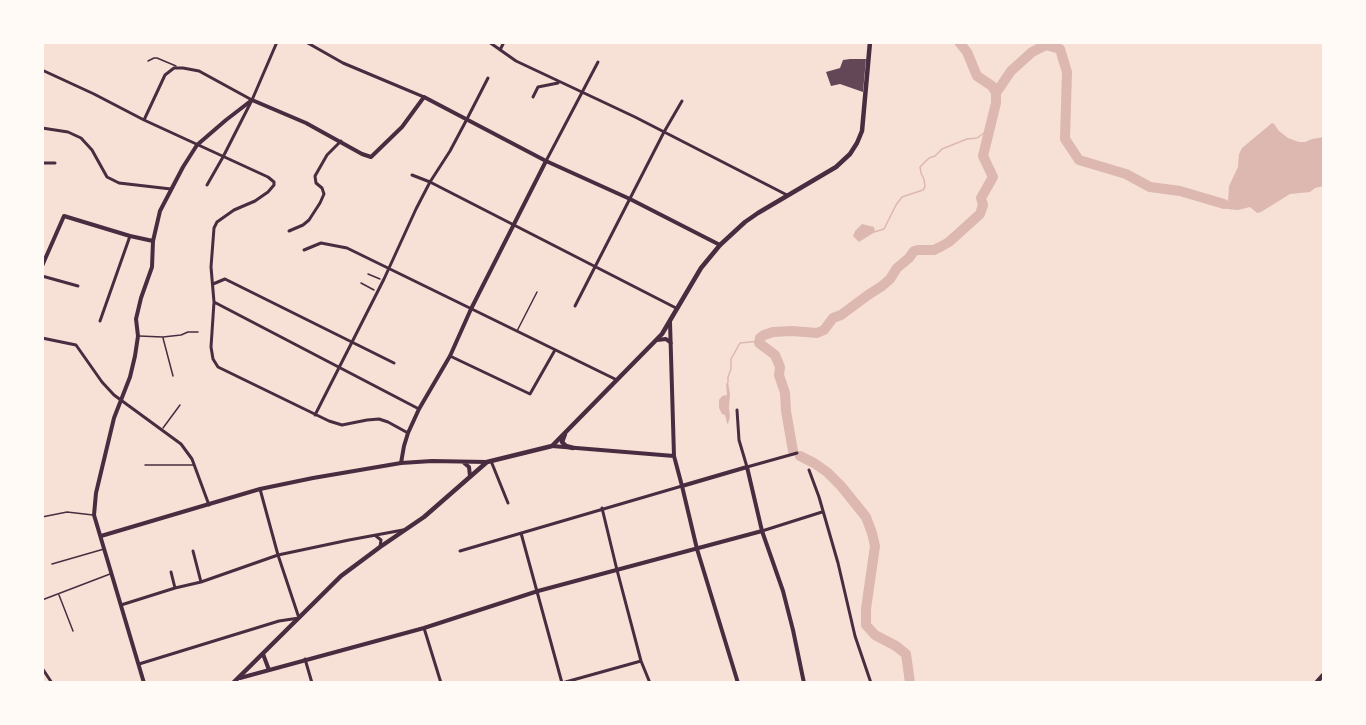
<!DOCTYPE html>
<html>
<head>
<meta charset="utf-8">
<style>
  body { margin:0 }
  #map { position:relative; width:1366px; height:725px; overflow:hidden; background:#f7e1d7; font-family:"Varela Round",sans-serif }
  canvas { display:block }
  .frame { position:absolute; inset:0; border:44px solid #fffaf5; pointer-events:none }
</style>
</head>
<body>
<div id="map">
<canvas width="1366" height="725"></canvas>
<div class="frame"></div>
</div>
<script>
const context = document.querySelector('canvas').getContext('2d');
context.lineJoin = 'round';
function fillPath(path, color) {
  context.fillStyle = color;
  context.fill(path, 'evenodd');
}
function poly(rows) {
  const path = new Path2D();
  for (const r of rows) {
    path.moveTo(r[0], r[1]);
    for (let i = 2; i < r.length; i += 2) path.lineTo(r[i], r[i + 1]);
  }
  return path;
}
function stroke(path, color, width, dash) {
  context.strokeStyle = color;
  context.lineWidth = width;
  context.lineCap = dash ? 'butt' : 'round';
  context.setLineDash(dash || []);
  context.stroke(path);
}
fillPath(poly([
  [1272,123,1274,124,1279,131,1288,138,1299,142,1305,142,1312,139,1324,137,1324,186,1315,188,1310,192,1290,194,1261,212,1257,213,1250,207,1238,210,1227,209,1224,204,1228,201,1229,186,1238,167,1239,154,1242,148],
  [862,224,874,227,875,232,859,242,853,236,855,231],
  [728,382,730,394,729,408,730,417,728,424,727,423,725,415,722,414,719,408,719,400,722,396,727,395,726,384]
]), '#dcb8b0');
stroke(poly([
  [874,232,884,229,896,205,902,197,923,190,925,187,924,179,921,173,920,167,929,158,935,156,942,149,967,139,977,138,988,130],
  [728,382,728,377,731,369,731,359,740,343,760,341]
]), '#dcb8b0', 1.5);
stroke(poly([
  [996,93,1011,71,1032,52,1046,45,1060,49,1067,72,1065,139,1079,160,1126,174,1150,187,1180,191,1224,204],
  [793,451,786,411,785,393,779,375,780,367,775,355,759,343,760,338,764,335,773,332,792,331,817,333,824,330,833,318,841,315,868,295,882,286,890,279,897,268,909,258,914,251,918,250,934,250,942,246,949,242,980,214,983,205,981,198,993,177,983,156,996,103,996,93,992,86,977,76,967,52,959,42],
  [800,456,814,463,827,472,841,486,866,517,872,533,875,546,866,609,866,625,875,635,896,646,906,654,910,683]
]), '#dcb8b0', 10);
fillPath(poly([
  [850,59,866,59,863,92,840,84,831,86,826,72,840,68,843,60]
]), '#644757');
stroke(poly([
  [368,274,380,279],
  [361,283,374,290]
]), '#4a2c40', 1.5);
stroke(poly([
  [148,61,154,58,157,58,176,66],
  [517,331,537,292],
  [139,336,163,337,181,335,188,332,198,332],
  [163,338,173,376],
  [163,428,180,405],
  [145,465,193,465],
  [42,517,67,512,93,515],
  [52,564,104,549],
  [59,595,73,631],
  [42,600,110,574]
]), '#4a2c40', 1.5);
stroke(poly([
  [306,42,343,63,424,97],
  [489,42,516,61,635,117,787,195],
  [500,50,504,42],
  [42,70,94,94,144,120,268,177,274,182,274,185,268,192,255,201,234,210,217,222,214,228,211,267,214,302,211,347,213,359,218,367,329,421,342,425,367,420,379,419,388,422,408,433],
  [533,97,538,87,558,83],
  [144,120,165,75,174,68,183,68,199,71,252,100],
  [42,128,68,132,81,138,92,150,107,177,119,183,171,189],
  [546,161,598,62],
  [42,163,55,163],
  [412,175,430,182,676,308],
  [207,185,223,157,252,100,277,42],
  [289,231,303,225,309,220,320,203,324,194,322,188,316,183,315,176,327,155,341,141],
  [304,250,321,243,347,248,617,380],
  [42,276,78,286],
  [213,284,225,279,394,363],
  [214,302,419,409],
  [575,306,664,132,682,101],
  [100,321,130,236],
  [42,338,76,345,102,382,114,395,181,444,192,459,209,505],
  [450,356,530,394,555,350],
  [737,410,739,440,747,467,797,453],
  [315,415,384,279,416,209,430,182,450,151,467,119,488,78],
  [491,461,508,503],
  [809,470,819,497,838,563,855,636,871,683],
  [602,508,617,570,641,661,650,683],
  [762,531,822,512],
  [521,533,562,683],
  [376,536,381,540,380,547],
  [193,551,201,582],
  [460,551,682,486],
  [171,572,175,588],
  [121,605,175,588,201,582,278,555,349,540,403,530],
  [424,628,441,683],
  [305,659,312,683],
  [139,664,279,621,299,618,278,555,260,489],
  [42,668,52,683],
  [562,683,641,661]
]), '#4a2c40', 3);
stroke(poly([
  [42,266,64,216,130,236,153,241],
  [670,322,674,456,682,486,697,549,738,683],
  [657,340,666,339,671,343],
  [552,446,674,456],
  [463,462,469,467,470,476],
  [401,463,404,446,408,433,419,409,450,356,471,309,546,161],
  [682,486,747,467,762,531,783,591,793,630,804,683],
  [101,536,260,489,313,478,401,463,432,461,487,462],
  [263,654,269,670],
  [240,678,424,628,538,591,762,531],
  [144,683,94,515,96,493,114,418,130,377,135,356,138,336,136,319,141,298,152,267,153,241,160,211,183,167,197,145,226,120,252,100,306,123,362,154,371,157,402,127,424,97,546,161,630,199,720,245]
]), '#4a2c40', 4);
stroke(poly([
  [565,434,562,442,566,446,573,448],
  [233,683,341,576,380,547,424,517,487,462,552,446,662,334,701,268,720,245,745,222,758,213,836,167,850,154,857,143,862,131,870,42],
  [1316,683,1324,674]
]), '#4a2c40', 4.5);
</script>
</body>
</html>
